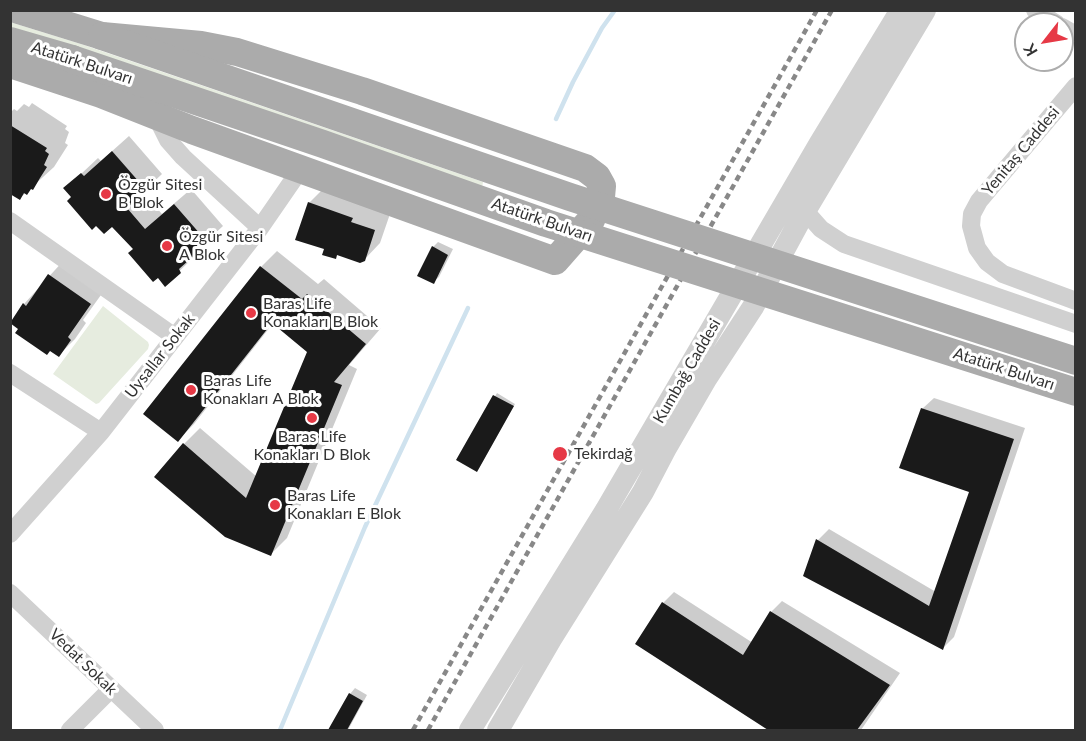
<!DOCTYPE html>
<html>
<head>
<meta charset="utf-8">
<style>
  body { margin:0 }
  #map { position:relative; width:1086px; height:741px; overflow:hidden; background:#fff; font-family:Lato,sans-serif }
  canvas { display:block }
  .frame { position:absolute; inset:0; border:12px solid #333; pointer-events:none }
  .north { position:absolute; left:1014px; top:12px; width:60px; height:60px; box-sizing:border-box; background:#fff; border:2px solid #adadad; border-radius:50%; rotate:239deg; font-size:16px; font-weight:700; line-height:24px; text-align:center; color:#333 }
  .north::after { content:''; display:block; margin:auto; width:21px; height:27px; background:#e63946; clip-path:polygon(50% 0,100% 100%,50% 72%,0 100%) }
</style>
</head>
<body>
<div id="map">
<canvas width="1086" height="741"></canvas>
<div class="frame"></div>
<div class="north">K</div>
</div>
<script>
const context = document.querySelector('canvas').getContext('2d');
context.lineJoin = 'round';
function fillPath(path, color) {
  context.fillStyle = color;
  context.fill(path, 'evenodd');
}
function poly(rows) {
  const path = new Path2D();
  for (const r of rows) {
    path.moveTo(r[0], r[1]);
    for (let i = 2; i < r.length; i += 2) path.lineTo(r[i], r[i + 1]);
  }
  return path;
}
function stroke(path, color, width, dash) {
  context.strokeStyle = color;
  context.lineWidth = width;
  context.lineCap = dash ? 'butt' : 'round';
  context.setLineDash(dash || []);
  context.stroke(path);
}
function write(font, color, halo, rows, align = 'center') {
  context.font = font + ' Lato,sans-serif';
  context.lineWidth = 6;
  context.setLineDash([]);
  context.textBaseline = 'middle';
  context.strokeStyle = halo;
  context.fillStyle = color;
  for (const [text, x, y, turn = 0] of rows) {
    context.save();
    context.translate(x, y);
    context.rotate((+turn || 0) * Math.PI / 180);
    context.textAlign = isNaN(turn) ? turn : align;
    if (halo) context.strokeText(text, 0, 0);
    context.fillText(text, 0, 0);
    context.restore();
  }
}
fillPath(poly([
  [10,22,84,45,483,182,482,188,11,29],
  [103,306,148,342,149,345,148,349,99,403,96,404,53,374]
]), '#e6ecdf');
fillPath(poly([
  [32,103,67,126,65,129,69,132,65,143,68,145,54,167,20,198,10,192,10,113,14,109,17,111,24,104,29,107],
  [129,136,162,174,143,192,162,214,191,189,223,226,194,253,196,255,165,285,112,225,73,197,65,189,98,158,101,161],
  [325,187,390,214,380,243,364,260,338,254,335,257,326,248,309,203],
  [438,242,453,249,439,277,433,282,433,247],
  [277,251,318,284,324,279,381,328,349,365,357,369,287,538,271,554,184,444,200,428,257,477,309,351,274,322,194,424,178,440,261,267],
  [65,259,106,288,83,320,86,323,75,339,59,355,11,322,24,304],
  [497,393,515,404,479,468,458,460],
  [934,398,1025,428,954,637,943,648,805,575,818,540,829,529,936,592,971,491,922,409],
  [674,592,753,643,771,612,782,601,900,673,861,730,771,730,637,643,663,603],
  [355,688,367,695,348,730,335,730,331,728,350,694]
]), '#0003');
stroke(poly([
  [556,119,573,82,602,28,615,10],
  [280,730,365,527,468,308]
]), '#cfe2ee', 4.5);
fillPath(poly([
  [10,125,47,148,45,151,49,154,44,165,47,167,40,178,33,190,31,189,27,195,24,193,20,200,10,194],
  [112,151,147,191,127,208,145,229,174,204,208,243,179,269,181,273,165,287,158,278,153,282,128,253,133,249,112,227,104,234,96,226,92,230,67,201,71,197,63,188,81,173,84,176],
  [308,202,353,218,351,222,375,230,365,261,360,263,337,255,336,259,322,255,324,249,295,240],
  [432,246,448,255,434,284,417,276],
  [260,266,302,299,307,294,366,344,334,382,342,385,271,556,225,537,154,477,183,443,246,498,307,352,272,323,178,442,143,414],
  [48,274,91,304,68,337,71,340,59,357,50,351,47,355,15,333,18,329,10,323,23,303,26,306],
  [493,395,514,406,477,472,456,460],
  [921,408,1014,439,943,650,803,576,816,539,929,606,969,492,899,468],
  [662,602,743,655,770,611,890,685,857,730,768,730,635,644],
  [349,693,363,701,347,730,328,730]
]), '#1a1a1a');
stroke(poly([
  [1035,10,1057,24],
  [1062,27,1076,35],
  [1076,86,979,201,972,214,971,226,977,248,987,262,1003,274,1076,301],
  [156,116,168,140,183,157,260,228],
  [805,211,821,229,844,244,1076,324],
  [10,221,175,337],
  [10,373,101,432],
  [10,534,101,432,260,228,300,170],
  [10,593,155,730],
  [70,730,111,689]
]), '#d0d0d0', 18);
stroke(poly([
  [470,730,606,510,820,143,901,10],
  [498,730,551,639,643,492,666,448,706,379,753,307,805,211,925,10]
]), '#d0d0d0', 22);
stroke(poly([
  [10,41,72,59,65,82],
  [10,64,101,94,192,130,555,261,591,220,601,197,602,186,597,177,585,168,362,91,237,52,201,45,102,36,18,10]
]), '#ababab', 28);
stroke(poly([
  [413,730,817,10],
  [428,730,832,10]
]), '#888', 4.5, [6, 4.5]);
stroke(poly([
  [102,36,570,197,1076,361],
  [72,59,323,144,546,223,1076,392]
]), '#ababab', 28);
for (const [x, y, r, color] of [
  [106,194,6,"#e63946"],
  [167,246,6,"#e63946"],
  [251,313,6,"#e63946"],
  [191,390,6,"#e63946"],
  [312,418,6,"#e63946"],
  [560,454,8,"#e63946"],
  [275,505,6,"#e63946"]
]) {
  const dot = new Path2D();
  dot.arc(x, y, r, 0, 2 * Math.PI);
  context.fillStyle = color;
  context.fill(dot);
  stroke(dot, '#fff', 2);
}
write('16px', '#333', '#fff', [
  ["Atatürk Bulvarı",82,63,18],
  ["Yenitaş Caddesi",1021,151,-50],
  ["Atatürk Bulvarı",542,220,19],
  ["Uysallar Sokak",160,356,-52],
  ["Atatürk Bulvarı",1004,369,18],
  ["Kumbağ Caddesi",687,371,-60],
  ["Vedat Sokak",83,662,44]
]);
write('16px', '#333', '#fff', [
  ["Özgür Sitesi",118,185],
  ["B Blok",118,203],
  ["Özgür Sitesi",179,237],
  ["A Blok",179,255],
  ["Baras Life",263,304],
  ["Konakları B Blok",263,322],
  ["Baras Life",203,381],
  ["Konakları A Blok",203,399],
  ["Baras Life",312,437,"center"],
  ["Konakları D Blok",312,455,"center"],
  ["Tekirdağ",574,454],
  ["Baras Life",287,496],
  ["Konakları E Blok",287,514]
], 'left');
</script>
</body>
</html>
